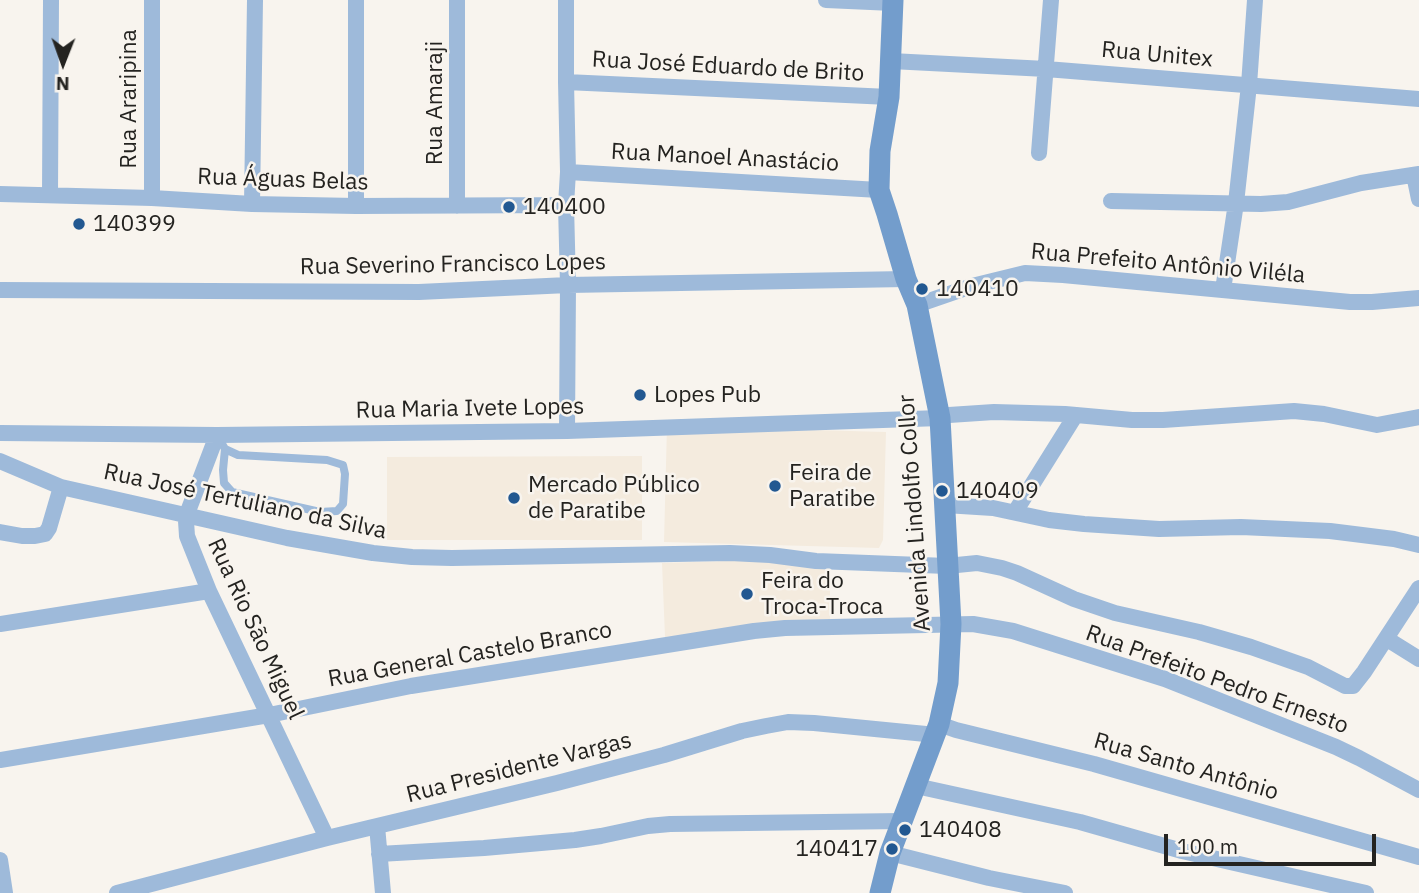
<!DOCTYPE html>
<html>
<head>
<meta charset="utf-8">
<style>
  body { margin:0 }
  #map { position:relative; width:1419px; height:893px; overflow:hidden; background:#f8f4ee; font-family:"IBM Plex Sans",sans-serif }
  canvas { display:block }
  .north { position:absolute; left:28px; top:28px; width:70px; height:70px; -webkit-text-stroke:5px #f8f4ee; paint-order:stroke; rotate:181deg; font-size:19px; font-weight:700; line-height:28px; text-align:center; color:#242320 }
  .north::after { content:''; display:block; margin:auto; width:24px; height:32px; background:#242320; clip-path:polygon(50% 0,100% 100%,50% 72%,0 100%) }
  .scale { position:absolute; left:1164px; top:834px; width:212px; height:32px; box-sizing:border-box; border:4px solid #242320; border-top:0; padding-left:9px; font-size:21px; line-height:24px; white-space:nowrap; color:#242320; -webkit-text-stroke:5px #f8f4ee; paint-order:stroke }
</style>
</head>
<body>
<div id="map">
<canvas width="1419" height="893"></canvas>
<div class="north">N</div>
<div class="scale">100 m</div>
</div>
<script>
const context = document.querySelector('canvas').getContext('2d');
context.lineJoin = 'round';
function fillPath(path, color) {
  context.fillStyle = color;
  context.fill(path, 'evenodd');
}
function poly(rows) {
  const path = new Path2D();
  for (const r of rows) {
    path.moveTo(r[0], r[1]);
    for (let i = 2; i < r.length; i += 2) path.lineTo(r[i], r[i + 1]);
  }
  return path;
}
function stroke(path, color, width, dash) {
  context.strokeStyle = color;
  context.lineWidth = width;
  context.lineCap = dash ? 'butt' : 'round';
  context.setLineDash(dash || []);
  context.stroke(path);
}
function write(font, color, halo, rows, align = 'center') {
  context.font = font + ' "IBM Plex Sans",sans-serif';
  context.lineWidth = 5;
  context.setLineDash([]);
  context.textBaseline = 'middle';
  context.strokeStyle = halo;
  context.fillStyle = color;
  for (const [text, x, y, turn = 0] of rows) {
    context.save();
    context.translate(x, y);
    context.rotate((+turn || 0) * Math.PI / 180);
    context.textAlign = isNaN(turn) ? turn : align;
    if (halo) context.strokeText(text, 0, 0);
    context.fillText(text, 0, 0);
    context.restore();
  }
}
fillPath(poly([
  [667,426,886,432,883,540,879,548,664,542],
  [642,456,642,540,387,540,387,457],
  [758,560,830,570,830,619,665,637,662,563]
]), '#f4ebde');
stroke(poly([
  [217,435,225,449,223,470,224,483,232,492,320,512,337,511,343,504,345,474,343,465,327,460,238,455,225,449]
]), '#9ebada', 8);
stroke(poly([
  [356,0,356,206],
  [566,0,566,82,568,172,566,205,568,285,567,431],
  [826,0,893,3],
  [891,61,1046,69,1419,99],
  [566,82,889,97],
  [1039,153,1051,0],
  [568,172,879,190],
  [1414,175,1419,199],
  [0,194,152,198,252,204,356,206,566,205],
  [50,195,51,0],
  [152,198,152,0],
  [1111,201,1261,204,1288,202,1361,183,1419,174],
  [252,204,255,0],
  [457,206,457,0],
  [0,290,419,292,568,285,906,279],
  [1223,290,1236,203,1249,85,1255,0],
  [917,305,972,286,1025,273,1063,275,1350,302,1372,302,1419,298],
  [0,433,217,435,567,431,940,418,949,415,994,412,1065,414,1132,420,1163,420,1294,411,1324,414,1377,425,1419,417],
  [217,435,187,514,186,521,187,536,209,591,327,838],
  [0,461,61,487,287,538,373,553,412,557,452,558,730,553,770,555,816,561,947,566,977,563,1002,568,1017,573,1074,599,1115,613,1199,632,1251,647,1308,667,1345,686,1353,686,1364,672,1419,588],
  [945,505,993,508,1049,520,1084,524,1159,529,1241,527,1330,531,1394,539,1419,545],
  [1015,512,1075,416],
  [0,532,22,536,35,536,45,534,49,528,61,487],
  [0,624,209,591],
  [1387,639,1419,659],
  [939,724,956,730,1094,764,1419,857],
  [0,760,269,715,411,686,754,631,785,628,973,624,1013,631,1165,679,1336,747,1359,758,1419,790],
  [916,786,1080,822,1182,851,1366,893],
  [377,826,383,893],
  [890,853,989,878,1065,893],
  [379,854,484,848,575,840,601,836,648,826,670,824,902,821],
  [0,860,5,893],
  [117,893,327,838,557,783,664,755,742,731,766,726,788,722,814,723,936,735]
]), '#9ebada', 16);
stroke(poly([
  [880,893,890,853,939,724,948,683,951,624,940,418,917,305,906,279,887,214,879,190,880,151,889,97,893,0]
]), '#739dcc', 21);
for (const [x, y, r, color] of [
  [509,207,7,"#225891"],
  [79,224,7,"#225891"],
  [922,289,7,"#225891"],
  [640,395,7,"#225891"],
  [775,486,7,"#225891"],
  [942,491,7,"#225891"],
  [514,498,7,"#225891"],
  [747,594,7,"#225891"],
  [905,830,7,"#225891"],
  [892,849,7,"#225891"]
]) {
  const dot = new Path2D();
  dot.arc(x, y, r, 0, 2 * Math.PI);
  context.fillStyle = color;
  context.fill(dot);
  stroke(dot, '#f8f4ee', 2.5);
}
write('23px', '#242320', '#f8f4ee', [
  ["Rua Unitex",1157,55,5],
  ["Rua José Eduardo de Brito",728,67,3],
  ["Rua Araripina",129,99,-90],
  ["Rua Amaraji",435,103,-90],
  ["Rua Manoel Anastácio",725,158,3],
  ["Rua Águas Belas",283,180,2],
  ["Rua Prefeito Antônio Viléla",1168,264,5],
  ["Rua Severino Francisco Lopes",453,265,-1],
  ["Rua Maria Ivete Lopes",470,409,-1],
  ["Rua José Tertuliano da Silva",245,502,12],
  ["Avenida Lindolfo Collor",915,513,-94],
  ["Rua Rio São Miguel",255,629,65],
  ["Rua General Castelo Branco",470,655,-10],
  ["Rua Prefeito Pedro Ernesto",1217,680,20],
  ["Rua Santo Antônio",1186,767,16],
  ["Rua Presidente Vargas",519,768,-14]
]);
write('23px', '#242320', '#f8f4ee', [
  ["140400",523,207],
  ["140399",93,224],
  ["140410",936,289],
  ["Lopes Pub",654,395],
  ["Feira de",789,473],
  ["Paratibe",789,499],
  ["Mercado Público",528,485],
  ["de Paratibe",528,511],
  ["140409",956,491],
  ["Feira do",761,581],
  ["Troca-Troca",761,607],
  ["140408",919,830],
  ["140417",878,849,"right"]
], 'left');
</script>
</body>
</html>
